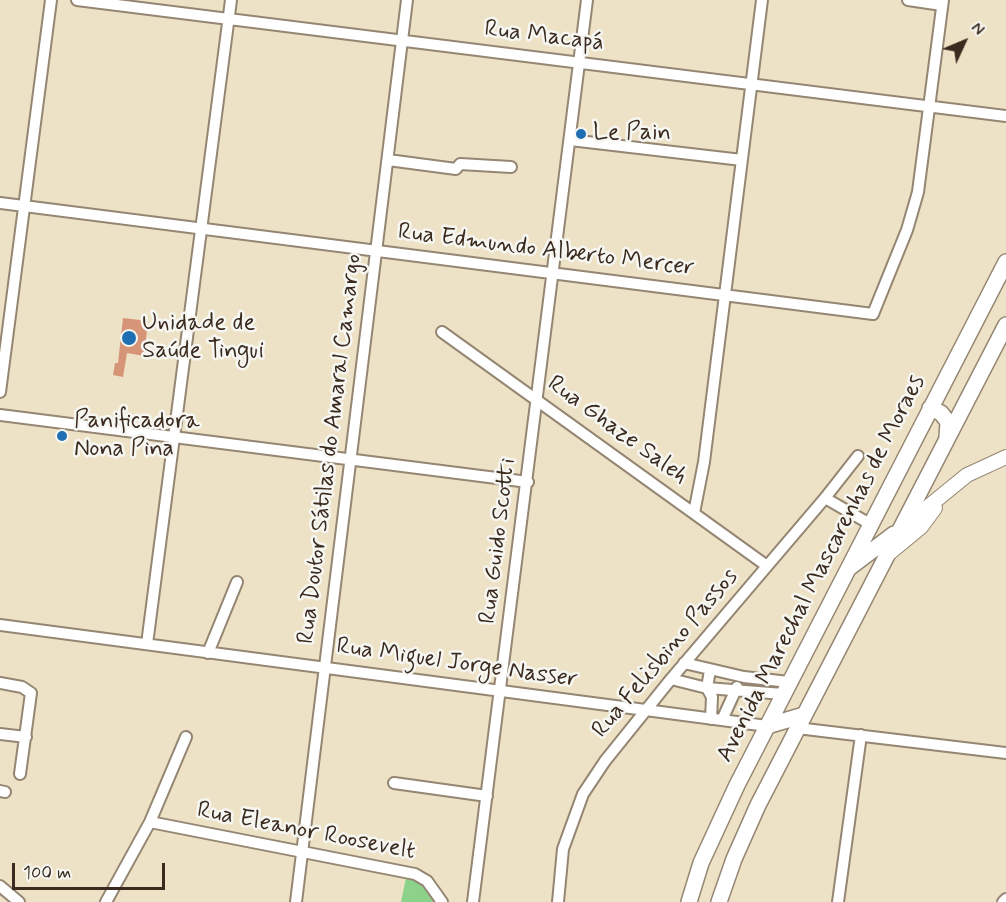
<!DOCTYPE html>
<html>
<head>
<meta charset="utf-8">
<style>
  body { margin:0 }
  #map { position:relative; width:1006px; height:902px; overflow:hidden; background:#ede2c5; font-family:Mynerve,sans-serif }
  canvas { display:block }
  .north { position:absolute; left:934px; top:12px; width:60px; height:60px; -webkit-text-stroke:4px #f6f6f2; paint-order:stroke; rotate:46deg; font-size:16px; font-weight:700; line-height:24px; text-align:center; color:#3b2a1e }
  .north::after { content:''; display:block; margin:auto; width:21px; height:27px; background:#3b2a1e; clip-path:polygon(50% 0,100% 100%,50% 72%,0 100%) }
  .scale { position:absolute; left:12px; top:863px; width:153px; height:27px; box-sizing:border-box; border:3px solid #3b2a1e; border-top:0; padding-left:8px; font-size:18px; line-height:21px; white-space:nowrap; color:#3b2a1e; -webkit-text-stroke:4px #f6f6f2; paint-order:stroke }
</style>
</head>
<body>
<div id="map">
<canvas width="1006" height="902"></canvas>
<div class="north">N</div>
<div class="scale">100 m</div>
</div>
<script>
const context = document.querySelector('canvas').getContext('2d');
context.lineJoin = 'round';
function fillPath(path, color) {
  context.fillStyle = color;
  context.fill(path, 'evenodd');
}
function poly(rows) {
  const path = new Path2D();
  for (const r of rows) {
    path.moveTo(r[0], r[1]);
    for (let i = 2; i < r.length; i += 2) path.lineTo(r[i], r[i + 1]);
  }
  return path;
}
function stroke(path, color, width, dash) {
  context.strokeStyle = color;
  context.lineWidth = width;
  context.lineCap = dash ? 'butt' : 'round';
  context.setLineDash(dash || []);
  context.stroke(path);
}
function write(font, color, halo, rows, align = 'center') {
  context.font = font + ' Mynerve,sans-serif';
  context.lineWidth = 5;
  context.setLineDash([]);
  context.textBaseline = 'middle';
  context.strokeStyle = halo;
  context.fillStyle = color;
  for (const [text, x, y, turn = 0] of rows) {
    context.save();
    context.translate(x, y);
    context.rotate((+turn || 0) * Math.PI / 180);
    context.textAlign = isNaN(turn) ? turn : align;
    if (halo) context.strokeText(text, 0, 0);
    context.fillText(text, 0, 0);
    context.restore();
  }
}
fillPath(poly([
  [406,878,419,882,436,902,401,902]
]), '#8dd28b');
fillPath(poly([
  [123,318,148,321,144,356,127,353,123,377,113,375,115,363,118,363]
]), '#d69576');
const minor = poly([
  [77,0,1006,116],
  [908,0,942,5],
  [570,140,742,160],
  [388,160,456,169,460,164,511,167],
  [0,203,873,314,907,230,918,192,943,0],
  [442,332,767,566],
  [0,392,51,0],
  [0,415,528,482],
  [825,498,858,456],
  [694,513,704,462,762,0],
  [0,625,767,726],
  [147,644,231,0],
  [208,653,237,582],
  [684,663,744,677,789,682],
  [710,670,707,688,783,694],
  [671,679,707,688,712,697,711,719],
  [0,683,22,687,31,693,20,774],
  [722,720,737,687],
  [797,728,1006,753],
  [0,734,26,737],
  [394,783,487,796],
  [0,791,5,792],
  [150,822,415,874,427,881,442,902],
  [0,886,19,902],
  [106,902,150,822,186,737],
  [296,902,407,0],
  [473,902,587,0],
  [558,902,563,849,583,794,605,761,671,679,825,498,870,524],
  [838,902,861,735],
  [1003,902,1006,899]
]);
const major = poly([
  [902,528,967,475,1006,457],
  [887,555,921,527,935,508]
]);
const highway = poly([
  [930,408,941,413,948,422,947,437],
  [849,568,894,534],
  [767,726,804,715],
  [689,902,701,863,737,785,1006,262],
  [719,902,734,859,758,805,1006,325]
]);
stroke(minor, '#948672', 14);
stroke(major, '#948672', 16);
stroke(highway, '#948672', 18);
stroke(minor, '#fff', 10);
stroke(major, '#fff', 14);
stroke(highway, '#fff', 15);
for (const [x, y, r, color] of [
  [581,134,6,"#1f6fb2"],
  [129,338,8,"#1f6fb2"],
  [62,436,6,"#1f6fb2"]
]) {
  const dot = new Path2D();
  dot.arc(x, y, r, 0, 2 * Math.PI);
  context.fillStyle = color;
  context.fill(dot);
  stroke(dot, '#f6f6f2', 2);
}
write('24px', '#3b2a1e', '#f6f6f2', [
  ["Rua Macapá",544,37,7],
  ["Rua Edmundo Alberto Mercer",546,251,7],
  ["Rua Ghaze Saleh",617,431,36],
  ["Rua Doutor Sátilas do Amaral Camargo",331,449,-83],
  ["Rua Guido Scotti",499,541,-83],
  ["Avenida Marechal Mascarenhas de Moraes",822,569,-63],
  ["Rua Felisbino Passos",666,654,-50],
  ["Rua Miguel Jorge Nasser",457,664,8],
  ["Rua Eleanor Roosevelt",306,832,11]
]);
write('24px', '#3b2a1e', '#f6f6f2', [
  ["Le Pain",593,134],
  ["Unidade de",142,324],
  ["Saúde Tingui",142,352],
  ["Panificadora",74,422],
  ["Nona Pina",74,450]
], 'left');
</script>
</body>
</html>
